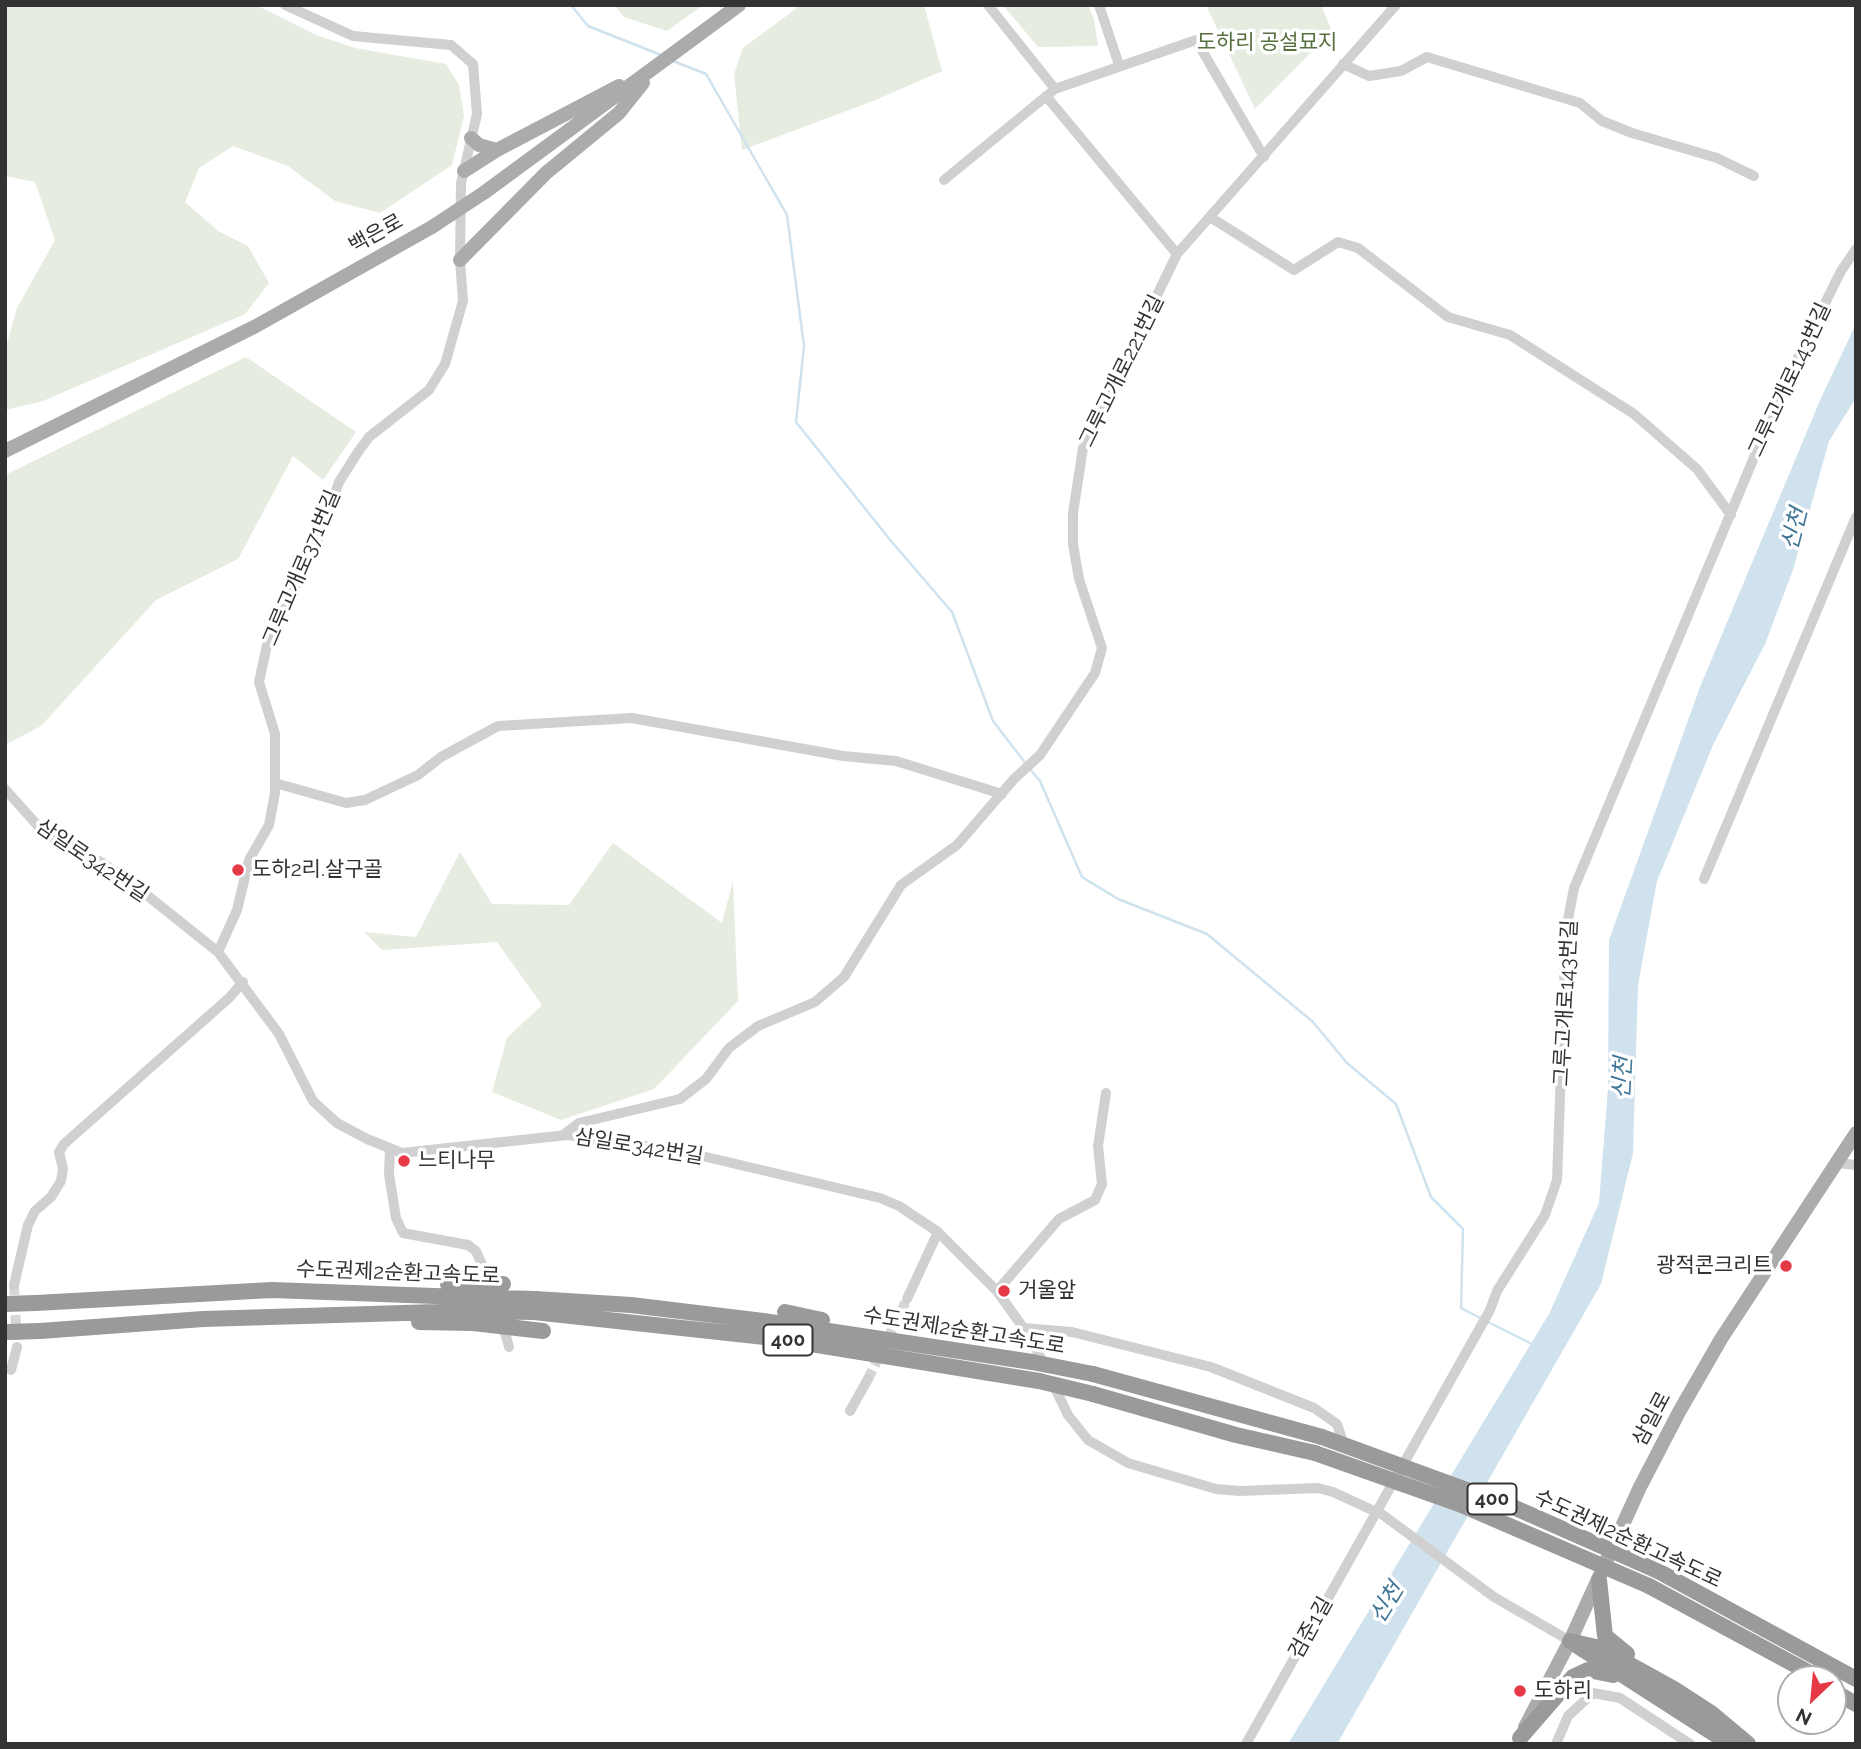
<!DOCTYPE html>
<html>
<head>
<meta charset="utf-8">
<style>
  body { margin:0 }
  #map { position:relative; width:1861px; height:1749px; overflow:hidden; background:#fff; font-family:Raleway,sans-serif }
  canvas { display:block }
  .frame { position:absolute; inset:0; border:7px solid #333; pointer-events:none }
  .north { position:absolute; left:1777px; top:1665px; width:70px; height:70px; box-sizing:border-box; background:#fff; border:2px solid #adadad; border-radius:50%; rotate:206deg; font-size:19px; font-weight:700; line-height:28px; text-align:center; color:#333 }
  .north::after { content:''; display:block; margin:auto; width:24px; height:32px; background:#e63946; clip-path:polygon(50% 0,100% 100%,50% 72%,0 100%) }
</style>
</head>
<body>
<div id="map">
<canvas width="1861" height="1749"></canvas>
<div class="frame"></div>
<div class="north">N</div>
</div>
<script>
const context = document.querySelector('canvas').getContext('2d');
context.lineJoin = 'round';
function fillPath(path, color) {
  context.fillStyle = color;
  context.fill(path, 'evenodd');
}
function poly(rows) {
  const path = new Path2D();
  for (const r of rows) {
    path.moveTo(r[0], r[1]);
    for (let i = 2; i < r.length; i += 2) path.lineTo(r[i], r[i + 1]);
  }
  return path;
}
function stroke(path, color, width, dash) {
  context.strokeStyle = color;
  context.lineWidth = width;
  context.lineCap = dash ? 'butt' : 'round';
  context.setLineDash(dash || []);
  context.stroke(path);
}
function write(font, color, halo, rows, align = 'center') {
  context.font = font + ' Raleway,"Noto Sans KR",sans-serif';
  context.lineWidth = 7;
  context.setLineDash([]);
  context.textBaseline = 'middle';
  context.strokeStyle = halo;
  context.fillStyle = color;
  for (const [text, x, y, turn = 0] of rows) {
    context.save();
    context.translate(x, y);
    context.rotate((+turn || 0) * Math.PI / 180);
    context.textAlign = isNaN(turn) ? turn : align;
    if (halo) context.strokeText(text, 0, 0);
    context.fillText(text, 0, 0);
    context.restore();
  }
}
fillPath(poly([
  [5,5,256,5,316,35,355,48,446,64,459,85,464,116,452,165,380,213,335,201,288,166,233,146,199,168,185,202,218,231,248,246,269,283,245,314,43,401,5,410,5,351,17,308,55,240,35,182,5,176],
  [614,5,703,5,667,31,624,17],
  [801,5,924,5,942,71,873,101,742,150,734,74,743,48],
  [1003,5,1088,5,1094,19,1098,46,1038,47],
  [1206,5,1321,5,1332,31,1255,109],
  [246,357,356,432,323,480,293,456,238,559,156,600,41,726,5,745,5,475],
  [613,843,722,923,733,881,738,1001,654,1089,561,1120,492,1092,507,1038,542,1005,497,942,382,950,364,932,416,937,460,852,492,904,569,905]
]), '#e6ecdf');
fillPath(poly([
  [1856,324,1856,398,1829,441,1793,570,1765,644,1713,745,1657,881,1638,985,1633,1153,1601,1284,1337,1744,1288,1744,1549,1314,1599,1203,1608,1088,1609,940,1700,687,1821,398]
]), '#cfe2ee');
stroke(poly([
  [571,5,588,26,661,55],
  [673,61,706,74,787,215,804,346,796,422,891,541,952,612,993,721,1026,764],
  [1030,769,1040,781,1082,877,1118,899,1207,934,1313,1022,1347,1063,1396,1104,1431,1197,1463,1229,1461,1308,1482,1319],
  [1488,1322,1532,1344]
]), '#cfe2ee', 2.5);
stroke(poly([
  [14,1285,17,1347],
  [868,1379,907,1299]
]), '#d6d6d6', 10, [10, 5]);
stroke(poly([
  [285,5,353,36,451,45,473,64,477,114,461,183,460,260,463,301,445,364,429,390,369,437,358,452,339,482,320,535,267,645,259,682,275,734,275,793,269,825,249,860,237,910,218,952,279,1034,313,1101,337,1123,367,1139,402,1153,567,1135,681,1151,880,1198,899,1206,938,1232,997,1291,1032,1340,1045,1367],
  [988,5,1055,89],
  [1099,5,1119,65],
  [1343,64,1369,76,1401,71,1427,57,1580,103,1602,121,1632,133,1717,158,1754,176],
  [1046,96,1177,254],
  [944,180,1055,89,1196,40,1264,157],
  [1210,217,1294,270,1338,242,1358,248,1448,317,1510,335,1634,414,1697,469,1731,515],
  [275,783,346,803,365,800,418,775,441,757,498,726,632,718,843,756,896,761,1002,794],
  [5,789,46,835,101,862,128,880,218,952],
  [1704,879,1856,517],
  [563,1135,579,1123,680,1099,706,1079,729,1048,758,1026,815,1002,844,977,901,885,957,845,1014,779,1040,755,1095,673,1102,648,1079,579,1073,544,1073,513,1083,448,1177,254,1396,5],
  [390,1150,389,1174,396,1218,403,1233,468,1245,476,1251,493,1290],
  [1838,1163,1856,1165],
  [14,1285,28,1225,35,1211,51,1197,61,1181,63,1169,59,1152,64,1144,229,998,243,982],
  [997,1291,1059,1219,1095,1200,1102,1184,1098,1146,1106,1093],
  [907,1299,938,1232],
  [502,1322,509,1347],
  [1024,1328,1072,1332,1211,1367,1314,1408,1337,1424,1342,1439],
  [11,1370,17,1347],
  [1052,1382,1068,1415,1088,1440,1128,1463,1216,1489,1240,1491,1318,1488,1333,1492,1383,1515,1494,1597,1570,1641],
  [850,1411,868,1379],
  [1246,1744,1490,1310,1497,1291,1545,1215,1557,1180,1566,930,1574,888,1783,388,1841,271,1856,249],
  [1556,1744,1568,1716,1593,1693,1620,1698,1690,1744]
]), '#d0d0d0', 10);
stroke(poly([
  [471,138,479,145,497,150],
  [464,171,497,150,619,86],
  [485,192,739,5],
  [460,260,546,173,619,113,643,83],
  [5,451,256,326,432,227],
  [1525,1727,1570,1641,1640,1487,1679,1412,1721,1339,1856,1133]
]), '#ababab', 14);
stroke(poly([
  [535,1299,631,1305,763,1321,1032,1362],
  [36,1303,272,1290,462,1297],
  [534,1312,774,1338,1039,1381],
  [785,1312,822,1320],
  [419,1322,473,1323],
  [40,1331,203,1319,470,1311],
  [1093,1374,1322,1437],
  [1093,1394,1236,1435,1315,1453],
  [1658,1571,1856,1679],
  [1599,1580,1605,1636,1627,1654],
  [1649,1586,1821,1679],
  [1570,1641,1600,1648,1674,1689,1711,1713,1748,1744],
  [1576,1645,1730,1744],
  [1833,1691,1856,1704],
  [1520,1738,1573,1677,1588,1670,1613,1675]
]), '#9a9a9a', 16);
stroke(poly([
  [432,227,485,192]
]), '#ababab', 14);
stroke(poly([
  [448,1284,503,1284],
  [462,1297,535,1299],
  [5,1304,36,1303],
  [470,1311,534,1312],
  [473,1323,543,1331],
  [8,1332,40,1331],
  [1032,1362,1093,1374],
  [1039,1381,1093,1394],
  [1322,1437,1513,1507,1658,1571],
  [1315,1453,1459,1504,1649,1586]
]), '#9a9a9a', 16);
for (const [x, y, r, color] of [
  [238,870,7,"#e63946"],
  [404,1161,7,"#e63946"],
  [1786,1266,7,"#e63946"],
  [1004,1291,7,"#e63946"],
  [1520,1691,7,"#e63946"]
]) {
  const dot = new Path2D();
  dot.arc(x, y, r, 0, 2 * Math.PI);
  context.fillStyle = color;
  context.fill(dot);
  stroke(dot, '#fff', 2.5);
}
for (const [x, y, w] of [
  [788,1340,49],
  [1492,1499,49]
]) {
  const box = new Path2D();
  box.roundRect(x - w / 2, y - 15.5, w, 31, 5);
  context.fillStyle = '#fff';
  context.fill(box);
  stroke(box, '#333', 2);
}
write('bold 19px', '#333', null, [
  ["400",788,1340],
  ["400",1492,1499]
]);
write('21px', '#56703f', '#fff', [
  ["도하리 공설묘지",1267,43]
]);
write('21px', '#333', '#fff', [
  ["백은로",376,234,-29],
  ["그루고개로221번길",1122,371,-64],
  ["그루고개로143번길",1790,380,-65],
  ["그루고개로371번길",302,568,-67],
  ["삼일로342번길",92,861,34],
  ["그루고개로143번길",1566,1003,-87],
  ["삼일로342번길",639,1147,9],
  ["수도권제2순환고속도로",398,1273,2],
  ["수도권제2순환고속도로",964,1331,9],
  ["삼일로",1652,1419,-62],
  ["수도권제2순환고속도로",1628,1539,25],
  ["검준1길",1311,1628,-61]
]);
write('21px', '#333', '#fff', [
  ["도하2리.살구골",252,870],
  ["느티나무",418,1161],
  ["광적콘크리트",1772,1266,"right"],
  ["거울앞",1018,1291],
  ["도하리",1534,1691]
], 'left');
write('italic 23px', '#3f7597', '#fff', [
  ["신천",1795,529,-76],
  ["신천",1623,1078,-87],
  ["신천",1387,1603,-58]
]);
</script>
</body>
</html>
